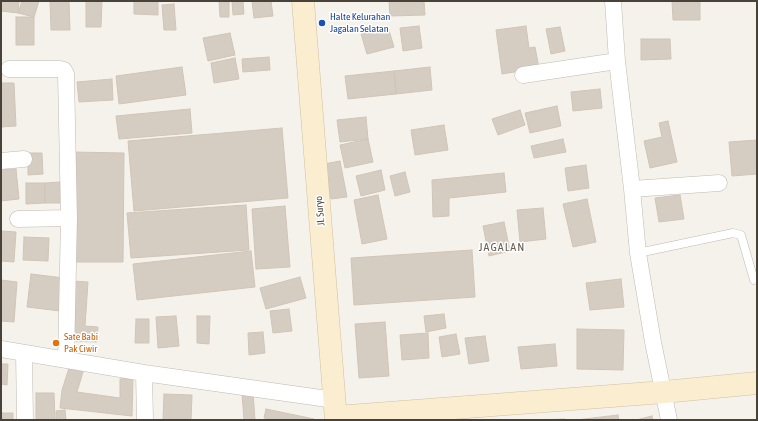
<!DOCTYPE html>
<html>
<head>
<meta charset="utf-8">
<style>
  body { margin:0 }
  #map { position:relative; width:758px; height:421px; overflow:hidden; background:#f5f2ec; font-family:"Asap Condensed",sans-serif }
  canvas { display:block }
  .frame { position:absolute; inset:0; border:2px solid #49423a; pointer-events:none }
</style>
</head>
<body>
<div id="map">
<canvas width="758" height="421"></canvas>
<div class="frame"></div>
</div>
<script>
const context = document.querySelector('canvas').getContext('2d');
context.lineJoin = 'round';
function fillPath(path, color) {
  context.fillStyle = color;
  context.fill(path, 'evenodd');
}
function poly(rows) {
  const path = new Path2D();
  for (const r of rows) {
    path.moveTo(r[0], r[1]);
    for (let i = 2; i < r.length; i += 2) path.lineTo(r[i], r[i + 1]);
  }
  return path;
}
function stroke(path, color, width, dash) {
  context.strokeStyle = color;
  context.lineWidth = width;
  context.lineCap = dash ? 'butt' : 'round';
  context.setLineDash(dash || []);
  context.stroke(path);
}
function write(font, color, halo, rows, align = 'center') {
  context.font = font + ' "Asap Condensed",sans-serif';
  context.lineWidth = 3;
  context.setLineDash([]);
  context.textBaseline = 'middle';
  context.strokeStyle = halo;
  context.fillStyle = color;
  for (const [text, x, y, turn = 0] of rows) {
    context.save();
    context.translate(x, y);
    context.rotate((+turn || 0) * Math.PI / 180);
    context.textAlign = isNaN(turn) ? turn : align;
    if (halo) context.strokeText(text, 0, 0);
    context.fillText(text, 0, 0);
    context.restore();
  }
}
const building = poly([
  [1,1,19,1,18,13,1,11,1,1],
  [22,1,39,1,34,17,18,13,22,1],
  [50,1,69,1,70,30,51,30,50,1],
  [86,1,102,1,101,27,86,27,86,1],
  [134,1,158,1,158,15,134,14,134,1],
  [219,1,229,1,229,17,220,17,219,1],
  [232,1,243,1,244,14,233,15,232,1],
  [252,1,271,1,273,16,254,18,252,1],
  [389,1,424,1,425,15,390,16,389,1],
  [672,1,700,1,700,20,673,20,672,1],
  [174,4,176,30,164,30,162,5,174,4],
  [16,17,34,17,34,45,16,45,16,17],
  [419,26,422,48,403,51,400,28,419,26],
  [526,26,529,48,535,47,539,68,502,74,496,30,526,26],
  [388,27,394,47,367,54,361,34,388,27],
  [560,27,565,51,551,54,546,29,560,27],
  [230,33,235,55,208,61,203,38,230,33],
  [641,39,670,39,671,59,641,60,641,39],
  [269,57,270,70,243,72,242,59,269,57],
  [235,58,239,79,214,83,211,63,235,58],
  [182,67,186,95,119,104,116,76,182,67],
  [430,67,432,90,396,94,394,71,430,67],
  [394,71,396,94,348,99,345,76,394,71],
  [112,79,113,100,79,102,77,82,112,79],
  [1,83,14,83,16,126,1,127,1,83],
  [600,89,602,108,573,111,571,92,600,89],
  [557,106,561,126,530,133,525,113,557,106],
  [190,109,192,133,119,139,116,116,190,109],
  [520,110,525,125,498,135,492,119,520,110],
  [366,117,368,139,340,142,337,120,366,117],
  [668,121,677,162,650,168,644,141,662,137,659,123,668,121],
  [444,125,448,150,415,155,411,130,444,125],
  [282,128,288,198,134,211,128,141,282,128],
  [368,139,373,162,345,168,340,145,368,139],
  [563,139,566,152,534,158,531,146,563,139],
  [757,140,757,174,732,176,729,142,757,140],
  [73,152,124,153,123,262,73,262,73,152],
  [28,153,42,153,43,174,28,175,28,153],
  [340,161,347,197,331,199,324,164,340,161],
  [586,165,589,188,568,191,565,168,586,165],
  [16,169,19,199,1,201,1,170,16,169],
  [381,170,385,190,361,196,356,176,381,170],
  [405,172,410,192,395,196,390,176,405,172],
  [504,173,506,192,449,198,449,216,433,217,432,180,504,173],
  [60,182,60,203,45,203,45,183,60,182],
  [26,183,45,183,45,203,26,204,26,183],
  [378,195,387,239,362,244,354,200,378,195],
  [680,195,684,219,659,222,655,198,680,195],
  [587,199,596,242,573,247,563,204,587,199],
  [246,205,249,250,131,258,127,213,246,205],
  [285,206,290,267,256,269,252,209,285,206],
  [543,208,546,239,520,242,517,210,543,208],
  [504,222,510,251,489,256,483,226,504,222],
  [1,231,16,232,14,262,1,261,1,231],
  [24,237,49,238,48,261,23,260,24,237],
  [472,250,475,297,354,305,351,258,472,250],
  [251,251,255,287,137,300,133,264,251,251],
  [31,274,64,278,60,311,27,307,31,274],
  [300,277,306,298,266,309,260,288,300,277],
  [621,279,624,307,590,310,586,283,621,279],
  [1,280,17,282,14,322,1,321,1,280],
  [73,281,88,282,85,326,98,327,97,342,70,341,73,281],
  [289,309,292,331,273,333,270,311,289,309],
  [444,314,446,328,426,332,424,316,444,314],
  [176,316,179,346,158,348,156,317,176,316],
  [197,316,210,316,209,344,197,343,197,316],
  [136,319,149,319,149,343,135,343,136,319],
  [385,322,389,376,359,378,355,324,385,322],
  [577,329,624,330,623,370,577,369,577,329],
  [263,332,265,353,249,355,248,333,263,332],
  [428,333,429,358,402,360,400,335,428,333],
  [456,334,460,354,442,357,439,337,456,334],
  [485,336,489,361,469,364,465,338,485,336],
  [555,344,557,366,521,369,518,347,555,344],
  [1,364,8,364,7,385,1,384,1,364],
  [69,368,83,372,77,392,120,398,120,379,133,378,132,416,60,408,62,390,69,368],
  [36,393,54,393,55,420,36,420,36,393],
  [253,393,255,420,244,420,242,394,253,393],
  [164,394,192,395,191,420,163,420,164,394],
  [266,409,314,419,313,420,275,420,264,418,266,409],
  [65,410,66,420,56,420,56,411,65,410],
  [1,413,13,413,13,420,1,420,1,413],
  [618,415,619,420,576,420,618,415],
  [652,416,653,420,636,420,652,416],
  [564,419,564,420,537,420,564,419]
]);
fillPath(building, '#d6cdc2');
stroke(building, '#d0c4b6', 1);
const service = poly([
  [638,253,733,233,741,235,754,280]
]);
const minor = poly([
  [613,1,617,61,632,189,638,253,653,342,669,420],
  [9,69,60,69,64,70,66,74,69,218,66,360],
  [523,75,617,61],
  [1,161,24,159],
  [632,189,719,183],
  [18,219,69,218],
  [1,349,144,373,335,400],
  [24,353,25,420],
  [144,373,145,420]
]);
const secondary = poly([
  [303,1,336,420],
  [336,417,664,392,757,383]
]);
stroke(service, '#c0b9af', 9);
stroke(minor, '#c0b9af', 17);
stroke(secondary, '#d1c19f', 23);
stroke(service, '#fff', 8);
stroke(minor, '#fff', 16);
stroke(secondary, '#fbeed0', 22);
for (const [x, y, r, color] of [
  [322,23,4,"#1a4fb4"],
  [56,343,4,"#e8710a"]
]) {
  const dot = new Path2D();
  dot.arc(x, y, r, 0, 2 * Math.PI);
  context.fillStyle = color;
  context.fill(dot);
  stroke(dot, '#fff', 1.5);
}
write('10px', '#164399', '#fff', [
  ["Halte Kelurahan",330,17],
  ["Jagalan Selatan",330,29]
], 'left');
write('10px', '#49423a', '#fff', [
  ["Jl. Suryo",320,211,-95]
]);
write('10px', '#c56008', '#fff', [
  ["Sate Babi",64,337],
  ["Pak Ciwir",64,349]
], 'left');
context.letterSpacing = '1px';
write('12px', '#6b5f52', '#fff', [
  ["JAGALAN",502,247]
]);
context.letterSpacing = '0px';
</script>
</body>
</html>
